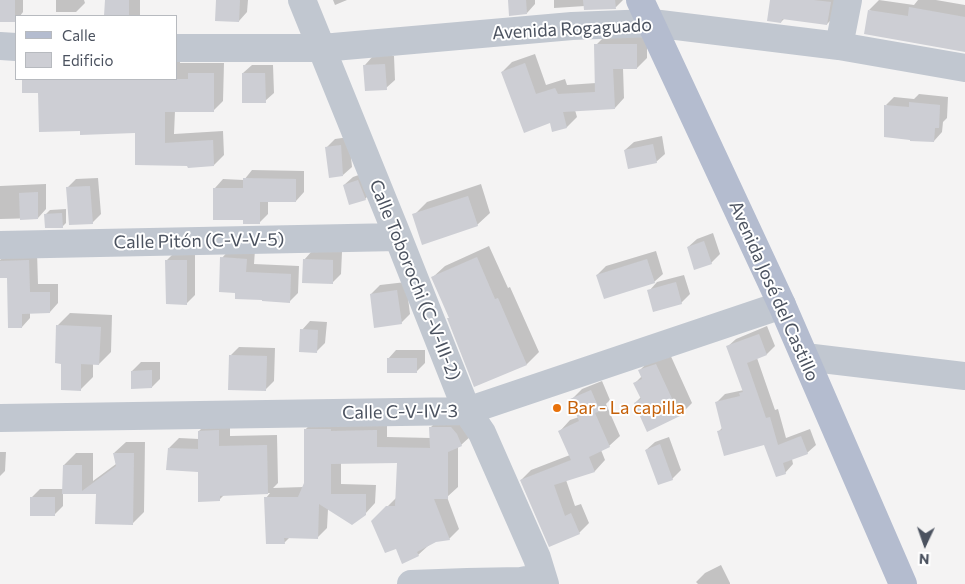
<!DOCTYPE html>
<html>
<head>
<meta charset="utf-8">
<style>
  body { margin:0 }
  #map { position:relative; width:965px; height:584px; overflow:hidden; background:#f4f3f3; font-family:Commissioner,sans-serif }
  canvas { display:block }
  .legend { position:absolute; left:15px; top:15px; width:162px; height:65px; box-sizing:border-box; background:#fff; border:1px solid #b7babf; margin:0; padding:6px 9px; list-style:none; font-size:15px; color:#4b525f }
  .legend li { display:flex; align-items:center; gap:10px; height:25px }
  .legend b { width:25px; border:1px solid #b7babf }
  .north { position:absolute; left:900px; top:519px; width:50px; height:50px; -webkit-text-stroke:4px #fff; paint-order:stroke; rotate:183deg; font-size:14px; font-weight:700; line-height:20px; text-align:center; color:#4b525f }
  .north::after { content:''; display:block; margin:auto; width:18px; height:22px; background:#4b525f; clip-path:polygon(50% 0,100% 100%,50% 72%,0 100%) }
</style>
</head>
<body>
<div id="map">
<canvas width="965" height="584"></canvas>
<ul class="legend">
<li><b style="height:6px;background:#b4bccf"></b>Calle</li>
<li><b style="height:14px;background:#cdced4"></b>Edificio</li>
</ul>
<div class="north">N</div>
</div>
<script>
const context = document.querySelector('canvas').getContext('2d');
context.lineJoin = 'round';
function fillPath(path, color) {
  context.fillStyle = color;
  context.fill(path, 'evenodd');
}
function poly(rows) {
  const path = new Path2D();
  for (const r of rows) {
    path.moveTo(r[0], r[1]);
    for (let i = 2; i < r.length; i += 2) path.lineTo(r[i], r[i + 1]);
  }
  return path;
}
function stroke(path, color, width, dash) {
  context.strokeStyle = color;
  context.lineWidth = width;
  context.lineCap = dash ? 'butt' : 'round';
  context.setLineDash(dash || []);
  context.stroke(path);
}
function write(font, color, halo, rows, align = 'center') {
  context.font = font + ' Commissioner,sans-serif';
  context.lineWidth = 4;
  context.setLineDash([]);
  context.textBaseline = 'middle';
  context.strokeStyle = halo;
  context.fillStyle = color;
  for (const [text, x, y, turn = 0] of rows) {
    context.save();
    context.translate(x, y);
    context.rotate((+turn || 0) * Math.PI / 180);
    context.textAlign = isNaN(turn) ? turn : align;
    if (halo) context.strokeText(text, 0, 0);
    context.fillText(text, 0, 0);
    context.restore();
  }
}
fillPath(poly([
  [0,0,23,0,23,12,20,16,16,16,16,20,15,21,0,21],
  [56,0,84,0,85,3,76,12,56,12],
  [106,0,140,0,140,16,106,16],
  [217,0,248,0,247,12,239,21],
  [333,0,347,0,335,5],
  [509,0,535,0,535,4,527,13],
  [554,0,623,0,616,7,585,6,554,8],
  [771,0,838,0,835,16,827,24,785,18,781,22],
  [879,0,914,5,918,0,936,0,965,5,965,51,869,10],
  [647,34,647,58,637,68,623,68,624,98,615,108,575,110,577,117,567,127,553,130,551,122,502,72,512,62,535,54,546,85,565,79,567,85,596,83,596,45,606,35],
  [373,56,394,56,395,80,386,88,365,65],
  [176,57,180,57,180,63,224,63,223,101,213,111,175,111,174,134,223,131,224,155,214,165,137,131,81,130,39,91,23,92,23,79,176,79],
  [252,65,273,65,274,93,265,101,243,73],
  [919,94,948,97,947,118,943,122,942,132,934,141,886,105,894,97,914,99],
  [662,136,665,154,656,162,625,150,634,142],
  [349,137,352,167,343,175,327,147,335,139],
  [252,170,304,171,304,192,296,201,268,201,268,214,259,223,244,219,215,188,223,179,244,180],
  [367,172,374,190,365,199,344,185,353,177],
  [98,178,101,214,92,223,67,188,76,179],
  [0,179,0,186,46,184,46,209,38,218,0,219],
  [481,184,490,213,477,225,414,215,427,202],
  [66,209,66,223,62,227,46,214,50,210],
  [713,233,720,254,711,263,688,247,697,239],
  [489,246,508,288,510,287,539,352,527,364,475,386,450,317,433,277,445,266],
  [230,249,255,250,254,264,299,266,298,293,289,302,236,291,222,258],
  [312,251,342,252,341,274,332,283,304,260],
  [656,251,663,274,654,282,597,275,606,266],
  [8,252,37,252,38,284,58,284,58,303,50,312,30,312,30,318,22,327,8,276,0,276,0,260],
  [175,252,195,252,195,295,186,304,167,260],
  [684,275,690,294,681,303,649,291,657,282],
  [406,282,410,314,401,323,371,294,380,285],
  [70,313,112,315,111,352,99,364,93,364,93,377,81,389,62,362,58,325],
  [310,321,327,322,325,343,317,351,302,330],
  [767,326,775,346,767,354,757,358,775,410,778,409,786,438,810,429,816,445,807,453,792,459,793,464,785,473,764,444,719,431,723,427,717,402,725,394,744,390,727,347,736,339],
  [239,347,275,348,274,381,265,390,231,355],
  [396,350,425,350,425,363,416,372,388,359],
  [669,352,692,403,680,415,635,403,641,397,635,383,642,376,640,370,653,357],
  [141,362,160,362,160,379,152,387,132,371],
  [602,381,610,400,606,404,620,436,609,446,601,450,605,460,595,471,566,480,575,506,581,504,589,523,579,533,521,480,531,470,570,455,560,431,570,420,579,417,571,400,582,389],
  [441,417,461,417,472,435,461,445,458,447,458,487,447,497,459,529,449,539,435,541,429,545,418,555,396,547,373,521,396,498,398,462,341,463,341,484,376,485,375,503,365,514,328,509,327,528,317,538,290,537,284,543,266,498,270,493,225,494,219,500,199,471,169,448,179,438,199,439,199,431,210,420,230,420,230,436,277,435,278,483,273,488,304,487,305,484,305,430,315,419,387,420,387,437,431,438,430,428],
  [669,437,681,470,672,479,646,450,655,442],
  [126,442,145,442,144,512,132,524,97,493,63,493,63,506,54,515,31,498,40,489,64,489,64,465,76,453,93,453,93,481,116,464,114,453],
  [0,452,6,452,5,471,0,476],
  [721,565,730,583,730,584,698,584,696,582,705,573]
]), '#0003');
fillPath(poly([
  [0,0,15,0,15,22,0,22],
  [105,0,129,0,129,16,104,16],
  [216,0,240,0,239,22,215,21],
  [508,0,526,0,527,14,509,16],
  [583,0,615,0,616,9,584,10],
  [770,0,813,0,831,2,827,25,782,19,781,23,767,21],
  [909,7,965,17,965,52,864,34,868,10,908,16],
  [594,44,637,44,637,69,613,69,615,109,563,112,567,128,552,132,550,123,524,133,501,72,525,63,536,94,555,88,558,94,595,92],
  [385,64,387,90,365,91,363,65],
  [188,73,214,73,214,112,165,112,165,143,213,140,214,166,188,168,187,166,135,165,135,133,80,135,80,131,39,132,38,93,22,93,22,79,188,79],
  [242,73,265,73,266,103,242,103],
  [909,102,940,105,939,128,935,128,934,142,910,141,910,140,884,137,884,105,909,107],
  [653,144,657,163,628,169,624,150],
  [341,145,343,176,329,178,325,147],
  [243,178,296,179,296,202,260,202,260,224,243,224,243,220,213,220,213,188,243,188],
  [358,180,366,200,349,205,343,185],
  [90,186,93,224,69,225,66,187],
  [38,192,38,219,20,220,19,193],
  [468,196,478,226,422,245,412,214],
  [62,213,63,228,45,228,44,214],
  [704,241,712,264,694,270,687,247],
  [220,257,247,259,246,272,291,274,290,303,262,301,262,300,235,299,235,293,219,292],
  [477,257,495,299,498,298,527,365,474,387,447,318,449,318,431,277],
  [303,259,333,260,333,284,302,283],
  [647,259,655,283,604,299,596,275],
  [29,260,30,292,50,292,50,313,22,314,22,328,8,328,7,278,0,278,0,261],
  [165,260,187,260,187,305,166,304],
  [676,282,682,304,653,312,647,290],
  [397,290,402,324,374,328,370,294],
  [56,325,101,327,99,365,81,364,81,391,61,390,61,364,55,363],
  [300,329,318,330,317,353,299,352],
  [759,334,767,355,747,363,766,418,770,417,778,445,801,436,808,454,783,463,786,474,776,477,764,445,724,456,717,431,722,430,715,402,740,396,739,393,743,392,726,346],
  [229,355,267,356,266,391,228,390],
  [387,358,417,358,417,373,387,373],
  [656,364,680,416,647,432,634,403,641,399,633,383,642,379,638,370],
  [152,370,152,388,131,389,131,371],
  [591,390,600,411,595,413,610,447,589,457,595,472,554,485,565,516,571,513,580,534,549,547,520,480,571,460,558,431,579,421,570,399],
  [429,427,451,427,457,434,462,446,448,452,448,499,434,499,450,540,436,542,417,552,419,556,402,564,396,549,385,553,371,521,386,506,395,506,397,463,331,464,331,494,366,494,366,515,352,525,319,504,318,539,284,538,285,544,266,544,264,497,298,497,304,483,304,429,331,429,331,431,377,430,377,447,430,448],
  [219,430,219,446,267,445,268,494,220,496,220,501,198,502,198,472,166,470,168,448,198,449,198,431],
  [660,444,673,480,658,485,645,450],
  [113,453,134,453,133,525,95,524,96,494,62,494,63,465,82,465,82,491,116,466],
  [30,497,55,497,55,516,30,516]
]), '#cdced4');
stroke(poly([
  [302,0,398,237,467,411,482,433,537,558,545,584],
  [0,46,16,47],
  [839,46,848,0],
  [176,48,322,48,572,26,652,23,839,46,965,68],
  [0,245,398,237],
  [805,357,965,376],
  [0,418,467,411,782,305],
  [411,584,467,582,521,581,542,577]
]), '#c1c7d0', 28);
stroke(poly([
  [640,0,782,305,903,584]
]), '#b4bccf', 28);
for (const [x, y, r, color] of [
  [557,408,5,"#e8710a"]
]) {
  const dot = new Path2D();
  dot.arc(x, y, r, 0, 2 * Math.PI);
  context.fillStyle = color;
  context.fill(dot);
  stroke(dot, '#fff', 2);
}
write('18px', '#4b525f', '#fff', [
  ["Avenida Rogaguado",572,29,-3],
  ["Calle Pitón (C-V-V-5)",199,241,-1],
  ["Calle Toborochi (C-V-III-2)",415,280,68],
  ["Avenida José del Castillo",774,291,66],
  ["Calle C-V-IV-3",400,412,-1]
]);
write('18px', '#c56008', '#fff', [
  ["Bar - La capilla",567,408]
], 'left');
</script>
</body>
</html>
